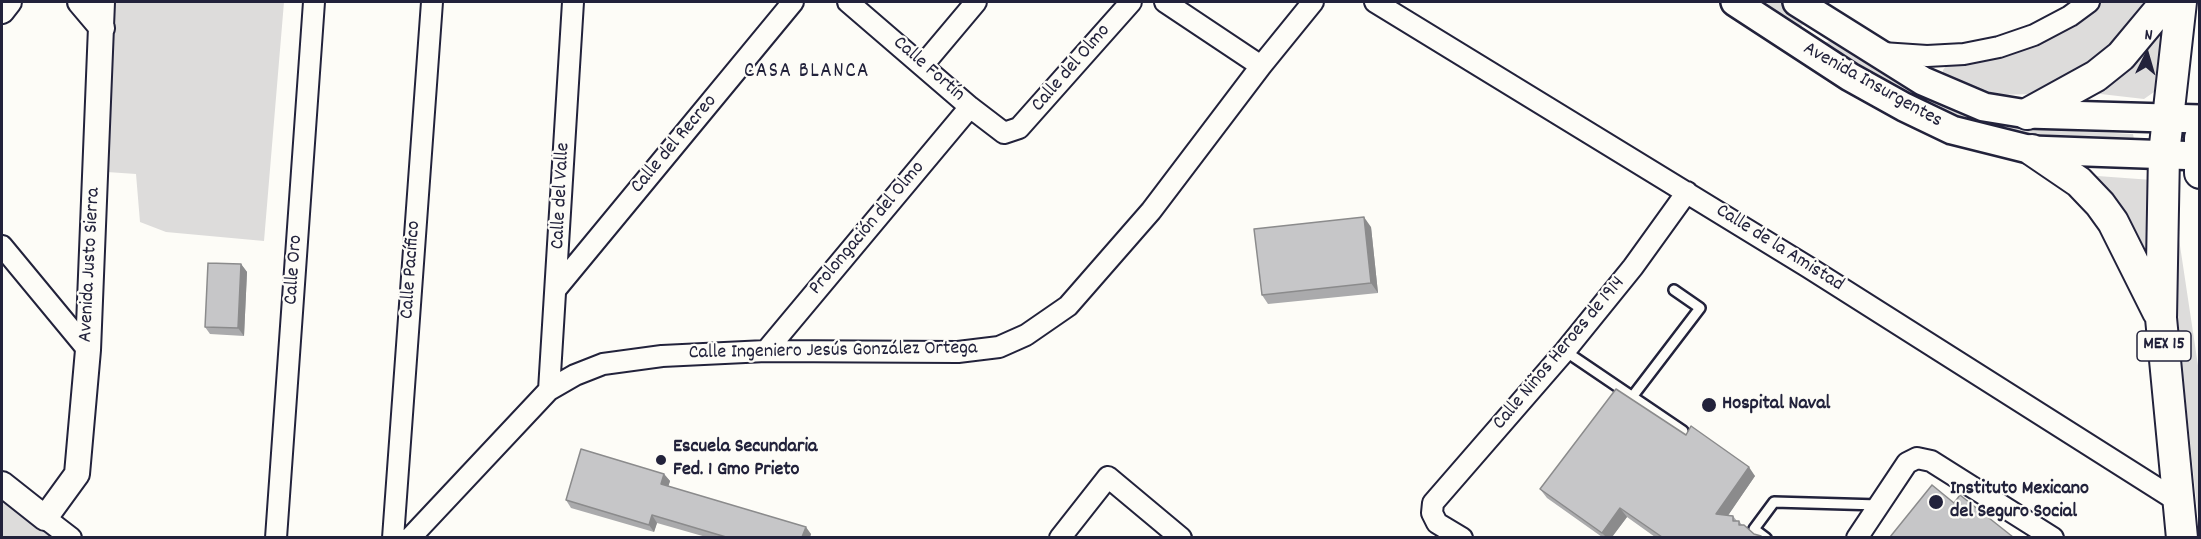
<!DOCTYPE html>
<html>
<head>
<meta charset="utf-8">
<style>
  body { margin:0 }
  #map { position:relative; width:2201px; height:539px; overflow:hidden; background:#fdfcf7; font-family:Dekko,sans-serif }
  canvas { display:block }
  .frame { position:absolute; inset:0; border:3px solid #22223b; pointer-events:none }
  .north { position:absolute; left:2117px; top:24px; width:60px; height:60px; -webkit-text-stroke:4px #fdfcf7; paint-order:stroke; rotate:5deg; font-size:16px; font-weight:700; line-height:24px; text-align:center; color:#22223b }
  .north::after { content:''; display:block; margin:auto; width:21px; height:27px; background:#22223b; clip-path:polygon(50% 0,100% 100%,50% 72%,0 100%) }
</style>
</head>
<body>
<div id="map">
<canvas width="2201" height="539"></canvas>
<div class="frame"></div>
<div class="north">N</div>
</div>
<script>
const context = document.querySelector('canvas').getContext('2d');
context.lineJoin = 'round';
function fillPath(path, color) {
  context.fillStyle = color;
  context.fill(path, 'evenodd');
}
function poly(rows) {
  const path = new Path2D();
  for (const r of rows) {
    path.moveTo(r[0], r[1]);
    for (let i = 2; i < r.length; i += 2) path.lineTo(r[i], r[i + 1]);
  }
  return path;
}
function stroke(path, color, width, dash) {
  context.strokeStyle = color;
  context.lineWidth = width;
  context.lineCap = dash ? 'butt' : 'round';
  context.setLineDash(dash || []);
  context.stroke(path);
}
function write(font, color, halo, rows, align = 'center') {
  context.font = font + ' Dekko,sans-serif';
  context.lineWidth = 4.5;
  context.setLineDash([]);
  context.textBaseline = 'middle';
  context.strokeStyle = halo;
  context.fillStyle = color;
  for (const [text, x, y, turn = 0] of rows) {
    context.save();
    context.translate(x, y);
    context.rotate((+turn || 0) * Math.PI / 180);
    context.textAlign = isNaN(turn) ? turn : align;
    if (halo) context.strokeText(text, 0, 0);
    context.fillText(text, 0, 0);
    context.restore();
  }
}
fillPath(poly([
  [111,2,284,2,264,241,166,232,140,222,136,174,107,172],
  [1754,2,1785,2,1806,22,1799,28],
  [2098,2,2143,2,2137,17,2108,56,2033,94,1998,95,1956,84,1942,77,1943,70,1950,61],
  [2162,28,2154,92,2144,99,2092,93],
  [1832,40,1910,83,1981,115,2037,129,2133,134,2134,139,1988,132,1904,99,1822,44],
  [2179,162,2178,196,2179,239,2199,372,2199,526,2176,311,2174,236],
  [2084,175,2152,180,2148,265],
  [2,498,51,537,2,537]
]), '#dddcdb');
const service = poly([
  [1565,351,1683,431],
  [1632,397,1700,308,1674,290],
  [1766,538,1754,529,1774,502,1879,505]
]);
const minor = poly([
  [848,2,970,107,1004,133,1019,128,1131,2],
  [1165,2,1261,66],
  [1375,2,1808,267,2179,502],
  [1882,53,1927,56,1964,54,1999,47,2034,35,2070,16,2089,2],
  [923,65,976,2],
  [2,246,88,350],
  [556,289,793,2],
  [766,351,970,107],
  [549,390,573,2],
  [45,518,71,538],
  [276,538,314,2],
  [393,538,432,2],
  [410,538,549,390,575,375,603,364,662,356,766,351,958,352,999,347,1026,335,1068,306,1151,211,1261,66,1313,2],
  [1060,538,1108,477,1181,538],
  [1462,538,1437,523,1432,513,1433,503,1565,351,1633,267,1687,192],
  [1857,538,1907,463,1917,458,1931,461,2053,538]
]);
const tertiary = poly([
  [80,2,102,28],
  [2,11,9,2],
  [2,484,45,518,77,474,88,350,102,2]
]);
const secondary = poly([
  [1735,2,1850,77,1904,107,1952,130,2032,150,2200,156],
  [1797,2,1923,81,1984,107,2027,114,2200,119]
]);
const primary = poly([
  [2181,2,2164,154,2161,318,2182,538],
  [2027,114,2096,76,2121,56,2166,2],
  [2200,138,2200,173],
  [2032,150,2079,182,2100,204,2113,222,2158,312]
]);
stroke(service, '#22223b', 14);
stroke(minor, '#22223b', 24);
stroke(tertiary, '#22223b', 28);
stroke(secondary, '#22223b', 32);
stroke(primary, '#22223b', 34);
stroke(service, '#fdfcf7', 9);
stroke(minor, '#fdfcf7', 20);
stroke(tertiary, '#fdfcf7', 24);
stroke(secondary, '#fdfcf7', 27);
stroke(primary, '#fdfcf7', 30);
fillPath(poly([
  [1371,227,1378,293,1268,304,1262,295],
  [241,264,247,272,244,336,210,334,205,327],
  [1686,435,1755,476,1728,515,1733,516,1737,521,1739,521,1742,525,1754,534,1762,537,1655,537,1627,517,1612,537,1602,537,1547,498,1540,489],
  [664,474,670,481,668,486,811,534,810,537,706,537,657,523,654,532,571,508,566,500]
]), '#aaaaac');
fillPath(poly([
  [1364,217,1371,227,1378,293,1371,283],
  [241,264,247,272,244,336,238,328],
  [1749,467,1755,476,1723,523,1716,514],
  [664,474,670,481,667,491,661,484],
  [1620,508,1627,517,1612,537,1606,537,1602,533],
  [652,515,657,523,654,532,649,525],
  [806,527,811,534,810,537,802,537]
]), '#8b8b8c');
const building = poly([
  [1364,217,1371,283,1262,295,1254,229,1364,217],
  [208,263,241,264,238,328,205,327,208,263],
  [1616,389,1686,435,1691,426,1749,467,1716,514,1733,516,1733,521,1739,521,1739,525,1744,525,1754,534,1761,536,1760,537,1662,537,1620,508,1602,533,1540,489,1616,389],
  [581,449,664,474,661,484,806,527,802,537,726,537,652,515,649,525,566,500,581,449],
  [1932,485,1954,503,1960,495,2013,537,1890,537,1932,485]
]);
fillPath(building, '#c6c6c8');
stroke(building, '#8b8b8c', 1.5);
for (const [x, y, r, color] of [
  [1709,405,8,"#22223b"],
  [661,460,6,"#22223b"],
  [1936,502,8,"#22223b"]
]) {
  const dot = new Path2D();
  dot.arc(x, y, r, 0, 2 * Math.PI);
  context.fillStyle = color;
  context.fill(dot);
  stroke(dot, '#fdfcf7', 2);
}
for (const [x, y, w] of [
  [2164,346,54]
]) {
  const box = new Path2D();
  box.roundRect(x - w / 2, y - 15, w, 30, 4.5);
  context.fillStyle = '#fdfcf7';
  context.fill(box);
  stroke(box, '#22223b', 1.5);
}
write('bold 18px', '#22223b', null, [
  ["MEX 15",2164,346]
]);
write('20px', '#22223b', '#fdfcf7', [
  ["Calle del Olmo",1072,69,-49],
  ["Calle Fortín",928,70,41],
  ["Avenida Insurgentes",1872,86,29],
  ["Calle del Recreo",675,145,-50],
  ["Calle del Valle",562,196,-87],
  ["Prolongación del Olmo",868,229,-50],
  ["Calle de la Amistad",1779,249,32],
  ["Avenida Justo Sierra",91,265,-87],
  ["Calle Oro",295,270,-86],
  ["Calle Pacífico",412,270,-86],
  ["Calle Ingeniero Jesús González Ortega",833,352,-1],
  ["Calle Niños Heroes de 1914",1560,354,-50]
]);
write('bold 20px', '#22223b', '#fdfcf7', [
  ["Hospital Naval",1722,405],
  ["Escuela Secundaria",673,448],
  ["Fed. 1 Gmo Prieto",673,471],
  ["Instituto Mexicano",1950,490],
  ["del Seguro Social",1950,513]
], 'left');
context.letterSpacing = '1.5px';
write('21px', '#22223b', '#fdfcf7', [
  ["CASA BLANCA",807,73]
]);
context.letterSpacing = '0px';
</script>
</body>
</html>
